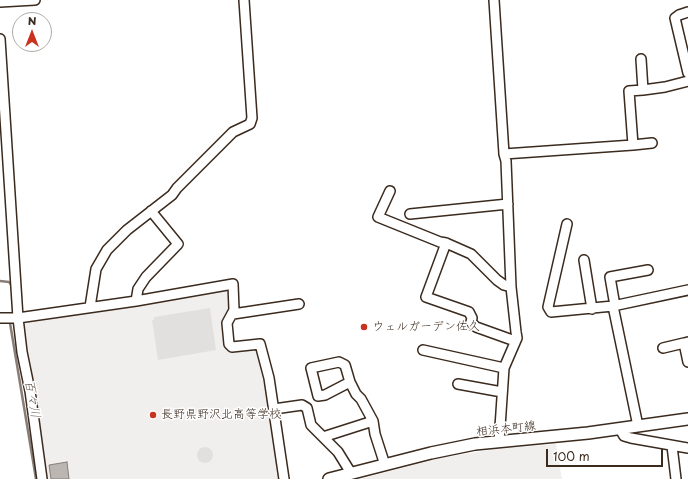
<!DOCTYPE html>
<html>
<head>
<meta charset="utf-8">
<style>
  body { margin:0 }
  #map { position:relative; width:688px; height:479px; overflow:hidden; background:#fff; font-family:"Playpen Sans",sans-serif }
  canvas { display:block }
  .north { position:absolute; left:12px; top:12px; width:40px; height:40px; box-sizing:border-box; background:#fff; border:1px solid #b1aaa5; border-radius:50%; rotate:0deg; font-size:11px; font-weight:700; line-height:16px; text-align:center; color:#3b2a1e }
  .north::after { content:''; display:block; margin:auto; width:14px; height:18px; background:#c8321e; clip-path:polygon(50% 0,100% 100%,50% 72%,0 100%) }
  .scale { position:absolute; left:546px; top:449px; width:117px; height:18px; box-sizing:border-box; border:2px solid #3b2a1e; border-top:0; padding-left:5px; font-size:12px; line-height:14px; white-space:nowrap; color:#3b2a1e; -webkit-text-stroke:3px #fff; paint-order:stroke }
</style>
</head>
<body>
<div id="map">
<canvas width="688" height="479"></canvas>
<div class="north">N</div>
<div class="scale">100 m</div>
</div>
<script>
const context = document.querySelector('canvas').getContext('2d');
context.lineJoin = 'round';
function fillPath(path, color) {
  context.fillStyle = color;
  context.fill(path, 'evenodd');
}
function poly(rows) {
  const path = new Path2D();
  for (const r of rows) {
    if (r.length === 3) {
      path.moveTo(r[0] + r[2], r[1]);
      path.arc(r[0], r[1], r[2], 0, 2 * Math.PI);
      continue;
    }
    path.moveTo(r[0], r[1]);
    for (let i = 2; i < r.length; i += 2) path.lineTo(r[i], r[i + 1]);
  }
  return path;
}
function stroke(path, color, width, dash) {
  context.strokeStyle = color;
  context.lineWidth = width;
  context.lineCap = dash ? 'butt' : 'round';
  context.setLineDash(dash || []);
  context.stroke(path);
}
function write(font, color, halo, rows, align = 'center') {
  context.font = font + ' "Playpen Sans","Klee One",sans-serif';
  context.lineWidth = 3;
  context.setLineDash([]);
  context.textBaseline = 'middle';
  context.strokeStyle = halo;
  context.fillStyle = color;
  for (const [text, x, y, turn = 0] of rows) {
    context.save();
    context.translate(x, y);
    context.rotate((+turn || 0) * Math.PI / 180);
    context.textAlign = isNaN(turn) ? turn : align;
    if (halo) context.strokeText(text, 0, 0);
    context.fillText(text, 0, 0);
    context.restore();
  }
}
fillPath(poly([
  [230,288,230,311,225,320,226,351,257,347,281,479,47,479,23,324],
  [556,444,562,479,359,479,441,458,496,449]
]), '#f1efee');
fillPath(poly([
  [210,308,216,350,158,360,152,320,154,320,154,317],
  [205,455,8]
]), '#e2e0de');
const water = poly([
  [67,462,69,479,51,479,49,465,67,462]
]);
fillPath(water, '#bcb6b3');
stroke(water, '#887e77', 1);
stroke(poly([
  [0,281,9,282,13,287],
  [10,323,36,479]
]), '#887e77', 2.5);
const minor = poly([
  [494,0,504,154,506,161,511,287,516,332,517,338,504,368,499,442],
  [0,2,35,0],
  [688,12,679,15,675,18,688,73],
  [0,39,18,318,22,352,30,391,42,479],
  [643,90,665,87,688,81],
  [633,145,652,143],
  [504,154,633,145,629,91,643,90,641,59],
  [390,191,378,217,440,242,446,243],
  [410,214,508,204],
  [567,224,548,307,551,312,613,306,638,426],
  [584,260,592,309],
  [511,287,504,285,497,280,471,254,446,243,426,297,469,312,472,318,471,322,476,327,515,341],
  [136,301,138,289,146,277,178,244,151,211],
  [613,306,688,290],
  [615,306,610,277,648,270],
  [90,307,96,269,107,250,127,230,172,195,177,188,233,132,250,124,252,118,244,0],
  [233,314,299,304],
  [0,318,18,318,136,301,233,284,234,310,227,323,229,344,232,347,260,344,269,378,284,479],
  [688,342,684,343,688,362],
  [663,348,684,343],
  [423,350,504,368],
  [350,382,325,395,318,396,311,368,339,362,345,365,350,382,356,394,361,399,373,421,375,434,385,465],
  [458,384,502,392],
  [274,409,302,405,307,408,311,425,338,452,351,473],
  [620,429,624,436,631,438,688,448],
  [323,437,373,421],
  [672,446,676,479]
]);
const major = poly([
  [329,479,431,453,475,444,588,433,688,419]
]);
stroke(minor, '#3b2a1e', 12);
stroke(major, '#3b2a1e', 14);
stroke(minor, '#fff', 9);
stroke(major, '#fff', 11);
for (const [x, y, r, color] of [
  [364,327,4,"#c8321e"],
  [153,415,4,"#c8321e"]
]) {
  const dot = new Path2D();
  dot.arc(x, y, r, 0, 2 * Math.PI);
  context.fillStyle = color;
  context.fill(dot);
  stroke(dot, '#fff', 1.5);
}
write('12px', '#3b2a1e', '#fff', [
  ["ウェルガーデン佐久",372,327],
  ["長野県野沢北高等学校",161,415]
], 'left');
write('12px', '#3b2a1e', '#fff', [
  ["相浜本町線",506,429,-6]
]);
write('italic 13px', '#685b52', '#fff', [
  ["百々川",32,399,80]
]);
</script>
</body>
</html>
